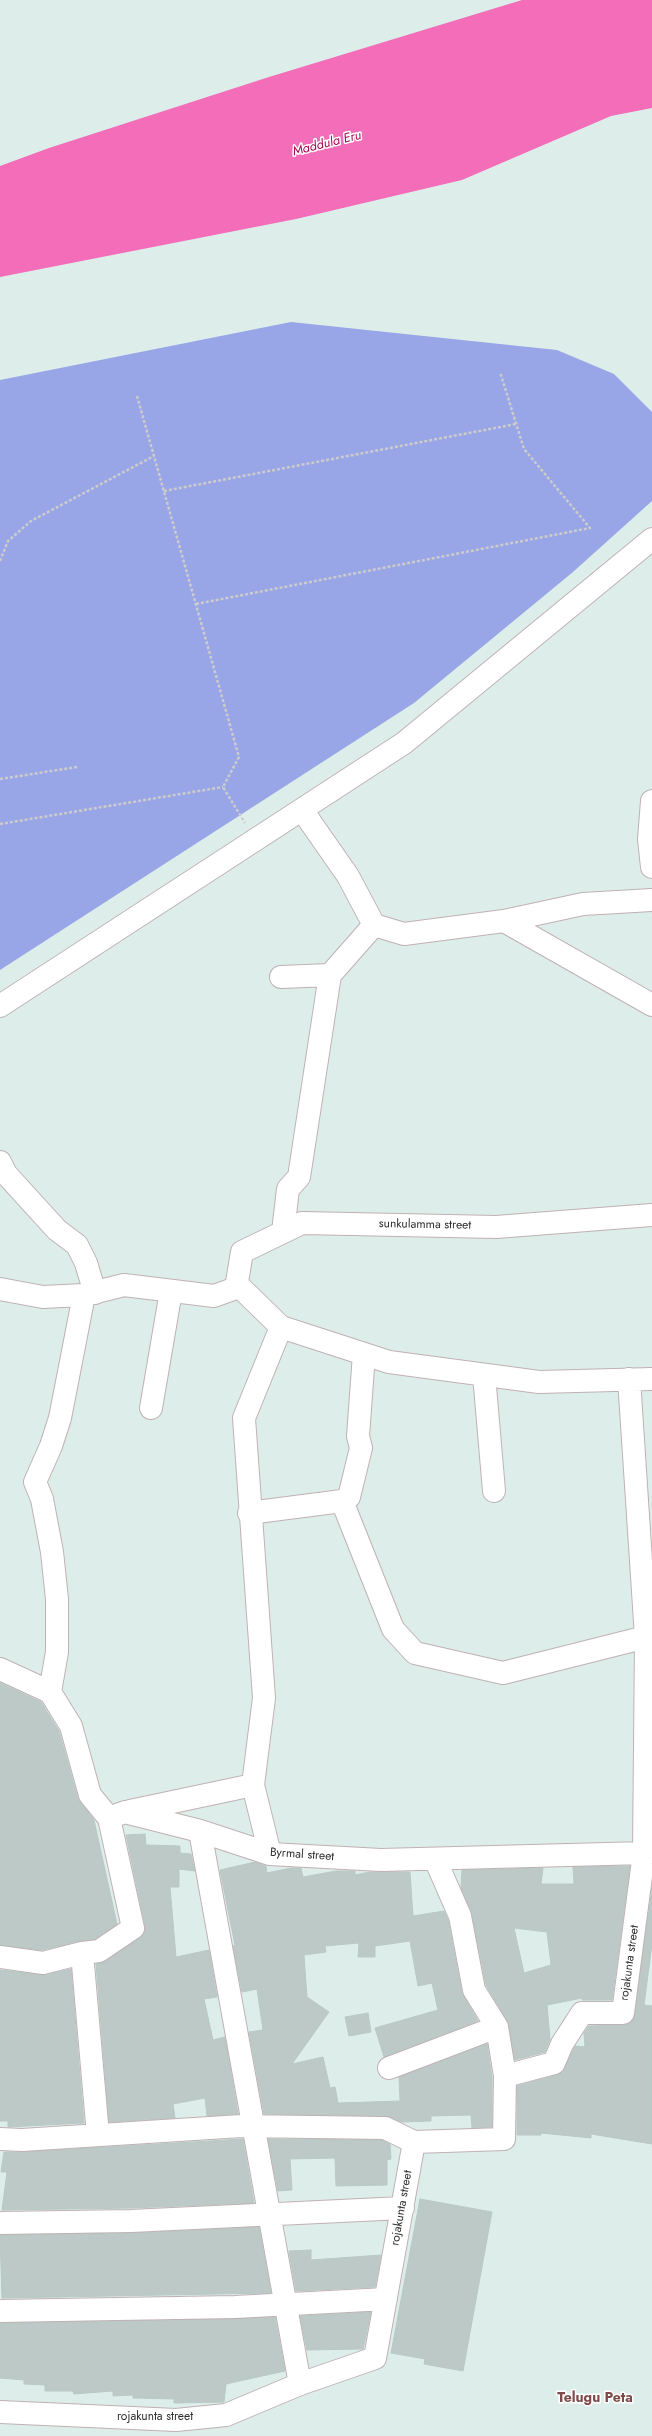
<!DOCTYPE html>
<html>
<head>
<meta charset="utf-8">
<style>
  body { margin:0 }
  canvas { display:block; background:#ddeeea }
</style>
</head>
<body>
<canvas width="652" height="2436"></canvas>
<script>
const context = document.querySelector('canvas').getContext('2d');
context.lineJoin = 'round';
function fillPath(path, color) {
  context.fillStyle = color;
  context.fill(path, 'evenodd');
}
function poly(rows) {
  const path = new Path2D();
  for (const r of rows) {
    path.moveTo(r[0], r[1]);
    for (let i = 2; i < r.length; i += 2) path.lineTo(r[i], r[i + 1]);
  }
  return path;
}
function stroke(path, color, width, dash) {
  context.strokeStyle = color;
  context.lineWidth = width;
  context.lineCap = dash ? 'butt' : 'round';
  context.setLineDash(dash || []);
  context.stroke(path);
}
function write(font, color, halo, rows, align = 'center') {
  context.font = font + ' Jost,sans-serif';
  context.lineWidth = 3;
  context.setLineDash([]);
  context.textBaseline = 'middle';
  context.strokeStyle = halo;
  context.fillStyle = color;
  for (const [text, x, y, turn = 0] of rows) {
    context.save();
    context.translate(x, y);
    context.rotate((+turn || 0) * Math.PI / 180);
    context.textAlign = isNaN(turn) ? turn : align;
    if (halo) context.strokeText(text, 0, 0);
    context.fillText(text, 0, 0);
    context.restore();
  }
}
fillPath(poly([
  [291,322,557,350,614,374,652,412,652,501,573,572,414,703,0,970,0,380]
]), '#98a5e6');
fillPath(poly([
  [522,0,652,0,652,108,611,116,462,180,296,219,0,277,0,166,49,148,269,77]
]), '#f36db8');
const building = poly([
  [0,1683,41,1702,59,1731,78,1799,94,1820,117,1924,95,1939,42,1950,0,1945,0,1683],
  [145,1834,146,1845,180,1846,180,1853,191,1854,195,1871,179,1869,179,1887,170,1887,176,1957,209,1950,217,1997,204,1999,213,2040,225,2037,238,2114,207,2116,205,2098,173,2104,175,2118,109,2122,96,1964,106,1961,140,1938,145,1932,145,1925,126,1835,145,1834],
  [255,1862,266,1866,267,1873,291,1868,301,1868,303,1877,336,1871,355,1871,355,1875,370,1872,410,1872,413,1916,444,1911,448,1920,462,1993,478,2021,384,2057,375,2028,438,2010,432,1983,418,1986,410,1941,375,1946,375,1957,358,1957,359,1943,325,1946,326,1952,304,1955,307,1997,329,2012,292,2064,323,2057,330,2088,335,2087,338,2103,400,2101,399,2077,487,2044,492,2077,492,2127,472,2128,471,2115,431,2116,431,2121,401,2122,385,2116,264,2114,249,2032,263,2030,257,1989,242,1992,233,1946,235,1945,220,1870,255,1862],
  [630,1866,612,2000,582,2000,582,1998,547,2005,550,2039,545,2052,515,2060,508,2022,486,1985,472,1914,461,1888,462,1870,543,1868,541,1884,574,1884,573,1867,630,1866],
  [514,1928,547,1932,551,1965,524,1973,514,1928],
  [652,1888,652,1944,644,2005,652,2006,652,2144,591,2134,591,2138,541,2133,541,2135,517,2135,517,2086,562,2073,575,2046,585,2047,584,2033,589,2026,623,2025,633,2020,652,1888],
  [71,1969,84,2123,8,2127,8,2121,0,2121,0,1970,42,1975,71,1969],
  [368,2013,371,2032,349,2036,345,2017,368,2013],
  [243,2139,254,2203,131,2208,2,2210,7,2172,1,2172,4,2152,23,2152,243,2139],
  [268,2139,382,2140,390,2144,391,2159,387,2160,387,2185,336,2186,335,2158,290,2159,292,2190,278,2191,268,2139],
  [420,2199,492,2212,463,2371,424,2364,425,2359,391,2353,420,2199],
  [259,2227,271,2293,2,2298,0,2235,132,2233,259,2227],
  [311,2250,311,2260,381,2255,375,2287,296,2291,289,2251,311,2250],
  [371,2312,363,2349,307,2350,300,2316,371,2312],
  [275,2317,285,2371,226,2384,224,2402,174,2403,174,2399,133,2398,133,2395,113,2396,113,2391,74,2394,73,2391,45,2391,45,2385,24,2384,24,2380,0,2378,0,2323,275,2317]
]);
fillPath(building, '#bdc9c6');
stroke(building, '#b7c9c6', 1);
const minor = poly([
  [652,801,649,839,652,867],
  [302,810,348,876,374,925,404,934,504,921,583,904,652,900],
  [504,921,652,1005],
  [281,977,330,975,374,925],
  [0,1162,6,1174,57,1230,77,1245,86,1263,95,1293],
  [283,1232,288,1189,299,1177,330,975],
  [236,1288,242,1252,302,1223,496,1227,652,1215],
  [0,1289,43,1297,84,1295,124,1285,214,1296,236,1288,242,1289,281,1327,389,1362,539,1382,652,1379],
  [484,1375,494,1491],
  [151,1408,171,1291],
  [342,1501,393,1629,415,1653,503,1673,646,1637],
  [249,1513,342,1501,349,1497,361,1448,358,1436,364,1354],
  [0,1669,50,1692],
  [50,1692,71,1726,90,1795,109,1818,125,1812,200,1831,270,1854,381,1860,644,1853,646,1637,629,1379],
  [50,1692,57,1652,57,1599,52,1552,42,1499,35,1482,51,1446,60,1418,84,1295],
  [130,1811,253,1785],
  [200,1831,300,2384],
  [270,1854,253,1785,264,1698,244,1418,281,1327],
  [435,1859,460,1916,474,1990,497,2027,505,2076],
  [0,1957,43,1963,82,1953],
  [389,2068,497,2027],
  [98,2135,82,1953,99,1951,133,1928,109,1818],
  [0,2139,22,2140,241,2126,385,2128,414,2142],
  [0,2223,131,2221,403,2208],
  [0,2311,235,2307,386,2299],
  [0,2412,176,2420,226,2415,300,2384,375,2358,414,2142,504,2139,505,2076,554,2063,562,2044,582,2013,623,2013,644,1853,652,1852]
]);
const secondary = poly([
  [0,1006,404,743,652,539]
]);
stroke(minor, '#c0b1b2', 24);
stroke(secondary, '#c0b1b2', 24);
stroke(poly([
  [137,396,239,757,223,787,245,823],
  [164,491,516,424],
  [0,561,8,541,31,521,154,456],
  [196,604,590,528,524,449,500,372],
  [0,779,77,767],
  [0,824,223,787]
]), '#ccc', 2.5, [3, 2]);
stroke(minor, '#fff', 22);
stroke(secondary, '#fff', 22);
write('12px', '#2c2c2c', '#fff', [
  ["sunkulamma street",425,1225,1],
  ["Byrmal street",302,1855,4],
  ["rojakunta street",630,1963,-82],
  ["rojakunta street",402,2208,-80],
  ["rojakunta street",155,2417]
]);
write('italic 13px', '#a30952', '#fff', [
  ["Maddula Eru",327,144,-14]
]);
write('bold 14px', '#7e4a4a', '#fff', [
  ["Telugu Peta",595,2399]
]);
</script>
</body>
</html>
